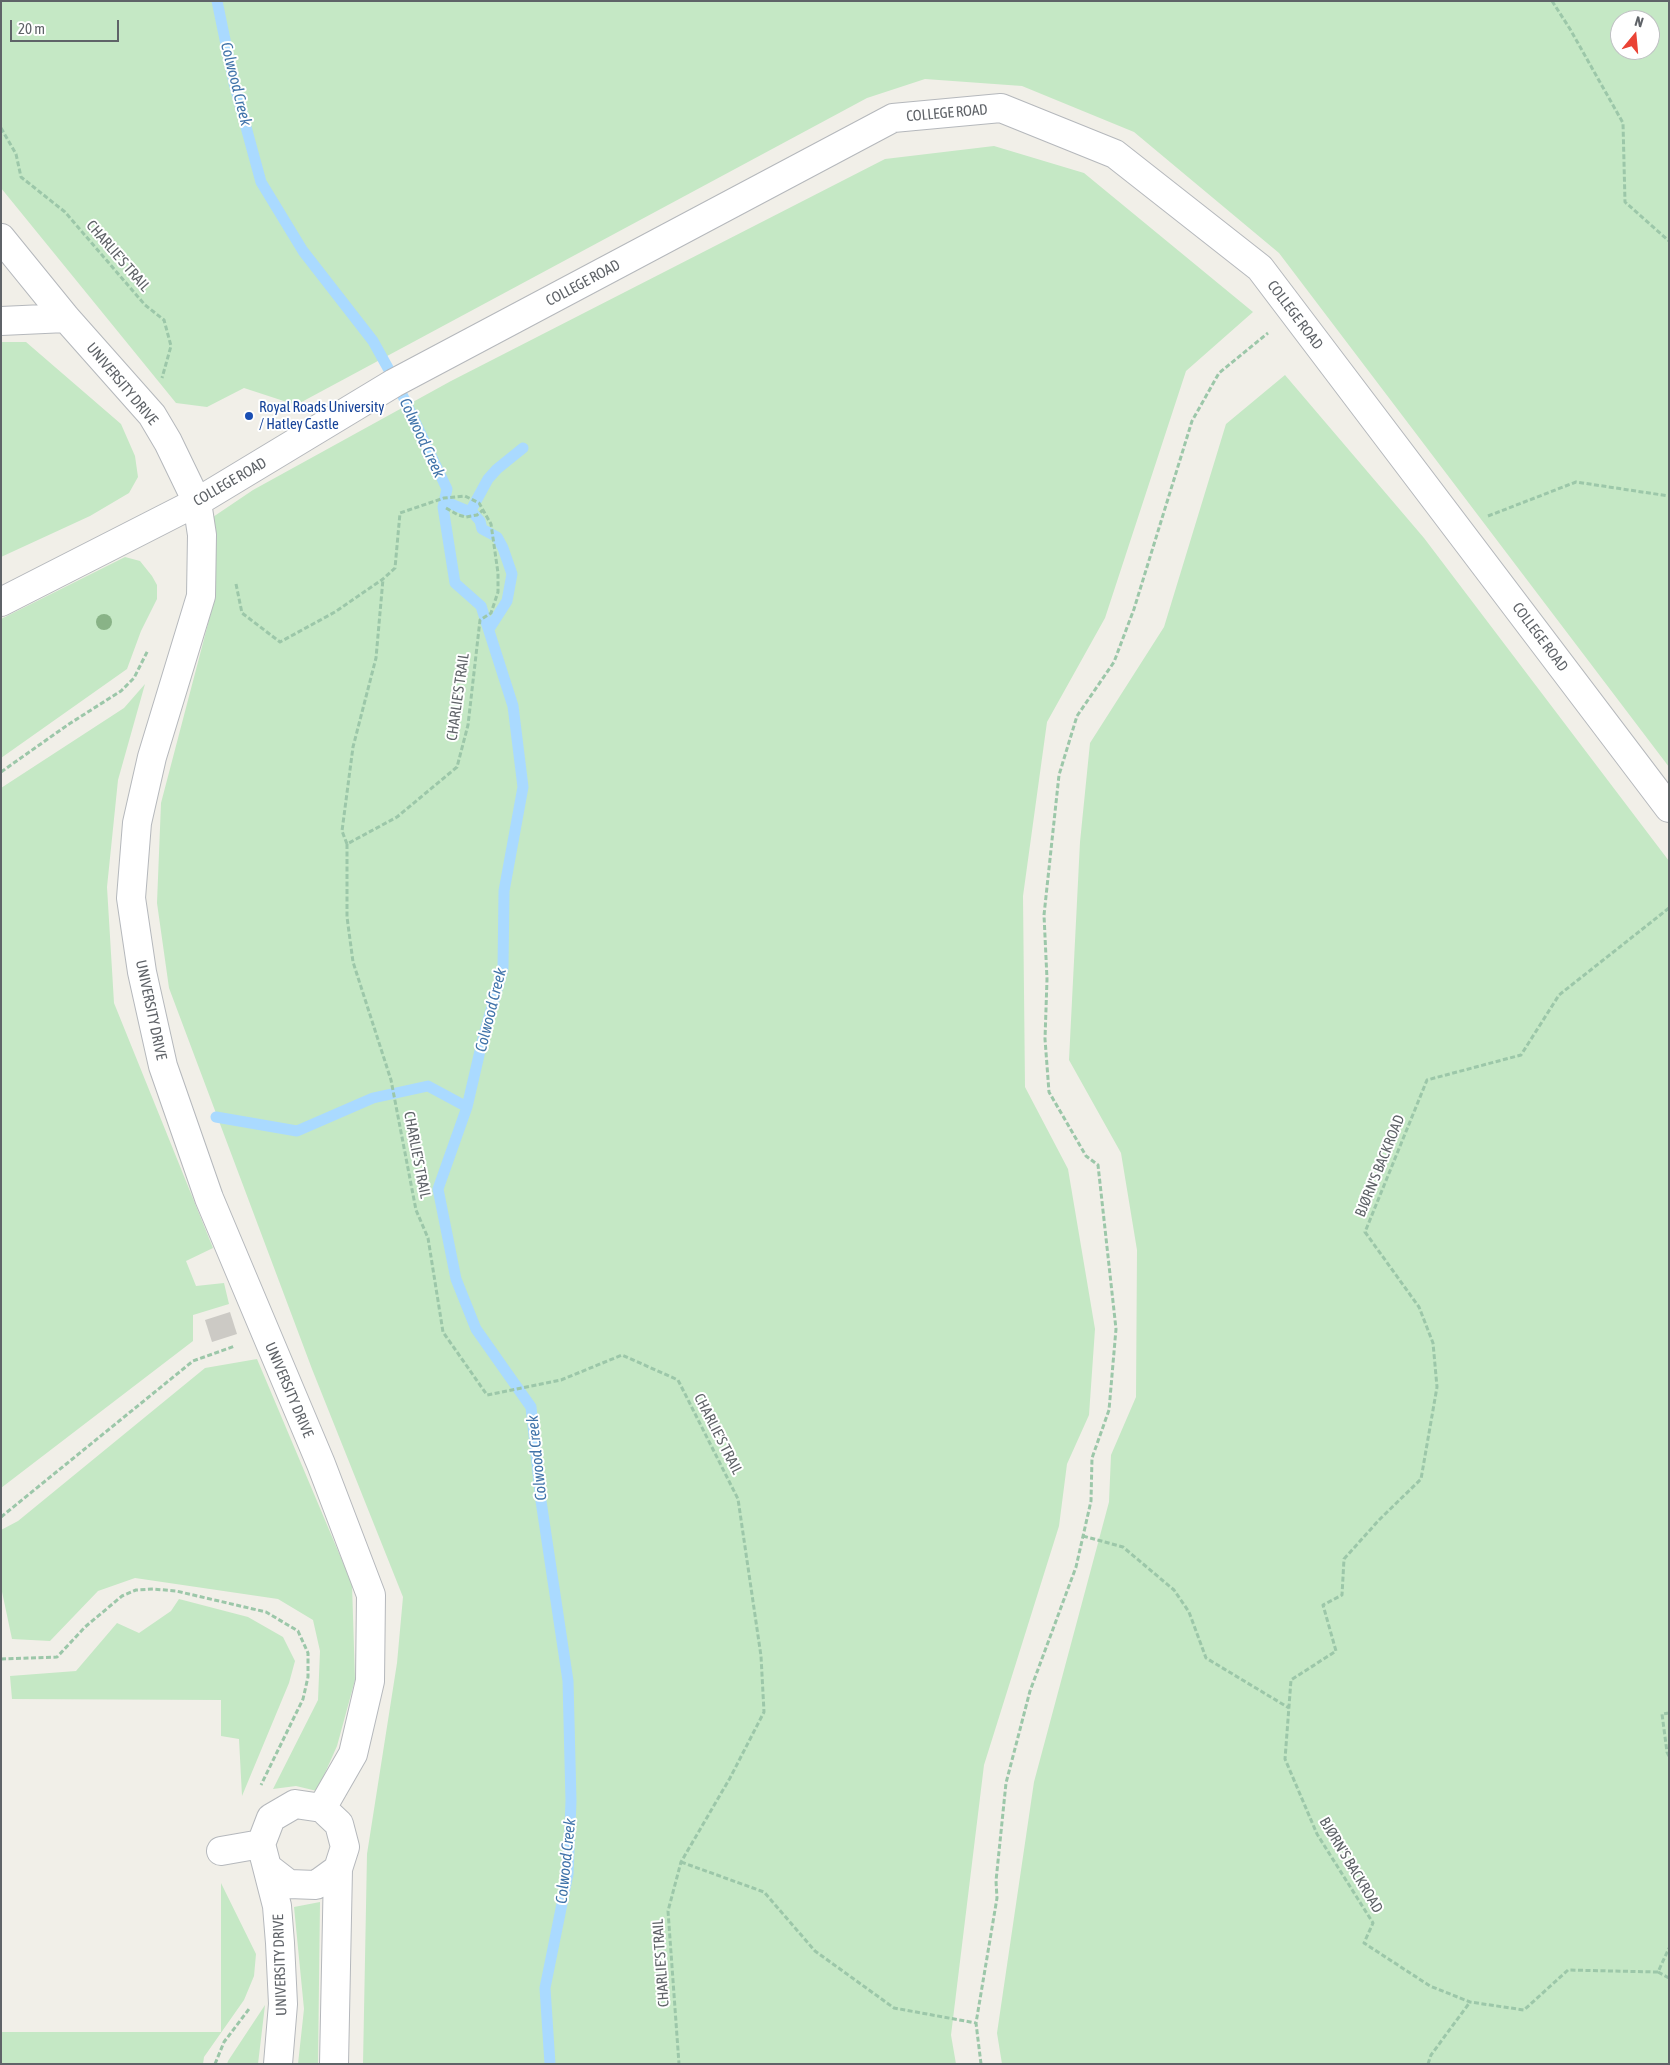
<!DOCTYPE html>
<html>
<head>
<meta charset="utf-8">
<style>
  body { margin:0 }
  #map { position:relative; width:1670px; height:2065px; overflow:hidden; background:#f1efe8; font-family:"Asap Condensed",sans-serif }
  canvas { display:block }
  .frame { position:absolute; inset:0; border:2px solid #5f6368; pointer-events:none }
  .north { position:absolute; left:1610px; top:10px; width:50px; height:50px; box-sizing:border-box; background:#fff; border:1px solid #bfc1c3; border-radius:50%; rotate:17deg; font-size:14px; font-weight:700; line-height:20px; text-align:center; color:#5f6368 }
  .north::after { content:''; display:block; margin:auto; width:18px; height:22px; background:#ea4335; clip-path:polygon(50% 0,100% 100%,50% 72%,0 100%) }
  .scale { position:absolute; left:10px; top:20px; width:109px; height:22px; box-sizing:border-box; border:2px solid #5f6368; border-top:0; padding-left:6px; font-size:15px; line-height:18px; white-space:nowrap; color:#5f6368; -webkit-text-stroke:4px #fff; paint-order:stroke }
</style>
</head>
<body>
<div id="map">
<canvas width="1670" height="2065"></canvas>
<div class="frame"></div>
<div class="north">N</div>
<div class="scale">20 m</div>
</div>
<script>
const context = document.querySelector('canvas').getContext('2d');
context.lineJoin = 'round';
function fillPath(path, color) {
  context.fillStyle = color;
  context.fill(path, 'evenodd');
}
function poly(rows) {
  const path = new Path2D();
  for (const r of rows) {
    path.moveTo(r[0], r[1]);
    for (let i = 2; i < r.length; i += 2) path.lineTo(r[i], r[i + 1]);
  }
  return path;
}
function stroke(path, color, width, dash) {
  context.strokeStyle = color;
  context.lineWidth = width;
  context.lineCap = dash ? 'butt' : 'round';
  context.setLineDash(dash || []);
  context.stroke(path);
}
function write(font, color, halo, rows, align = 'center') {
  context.font = font + ' "Asap Condensed",sans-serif';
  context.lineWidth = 4;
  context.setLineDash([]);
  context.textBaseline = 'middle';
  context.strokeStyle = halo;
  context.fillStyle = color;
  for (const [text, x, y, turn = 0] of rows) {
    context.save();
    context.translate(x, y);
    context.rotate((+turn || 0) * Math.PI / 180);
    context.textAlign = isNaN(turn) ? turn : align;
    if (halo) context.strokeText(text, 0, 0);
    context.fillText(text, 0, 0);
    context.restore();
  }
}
fillPath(poly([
  [1,1,1669,1,1669,767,1279,253,1134,132,1022,86,925,79,867,98,296,405,244,388,207,407,176,403,1,188],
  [1620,20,1650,20,1650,50,1620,50],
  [994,146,1084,173,1253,312,1186,371,1105,618,1047,722,1023,896,1025,1087,1068,1169,1095,1329,1089,1415,1067,1464,1059,1526,984,1765,951,2035,956,2064,363,2064,367,1854,397,1663,403,1597,312,1369,169,988,157,903,161,803,209,620,214,550,213,517,253,490,451,381,885,159],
  [1,342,26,342,121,424,135,456,138,477,129,493,90,516,1,557],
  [1285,375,1424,538,1669,861,1669,2064,1002,2064,997,2033,1034,1782,1109,1502,1111,1455,1136,1397,1137,1250,1121,1153,1069,1060,1080,842,1090,743,1164,627,1226,424],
  [125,557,140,561,152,576,157,585,157,599,141,631,127,669,1,758,1,619],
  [145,684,118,780,107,887,114,1003,213,1248,186,1261,196,1286,224,1283,229,1304,193,1315,193,1341,1,1488,1,788,124,708],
  [257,1359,352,1584,355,1680,337,1746,317,1791,296,1786,273,1789,318,1700,320,1651,313,1620,278,1599,135,1578,98,1591,50,1641,12,1639,1,1587,1,1530,18,1521,205,1368],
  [179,1599,248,1617,283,1637,295,1661,289,1683,242,1796,239,1739,221,1736,221,1700,12,1699,10,1676,76,1671,117,1623,139,1633,171,1611],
  [221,1883,256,1954,254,1976,244,2000,204,2057,203,2064,1,2064,1,2032,221,2032],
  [320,1902,318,2064,298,2064,304,2009,294,1907],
  [265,2005,258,2064,227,2064,228,2061]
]), '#c5e8c5');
stroke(poly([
  [217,1,234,83,261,182,303,251,373,341,399,388,447,489,443,507,455,583,481,606,513,706,523,787,504,891,503,969,483,1038,467,1107,438,1189,456,1279,476,1329,531,1407,541,1501,568,1681,571,1801,568,1874,545,1988,550,2064],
  [444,501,473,513,480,521,482,529,497,537,503,548,512,574,507,601,489,629],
  [470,512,488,479,497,469,523,448],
  [216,1117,297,1131,373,1098,428,1086,467,1107]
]), '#aadaff', 11);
fillPath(poly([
  [230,1312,237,1334,212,1342,205,1320]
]), '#cccac5');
const minor = poly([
  [1,238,66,318,152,415,168,442,197,502,202,535,201,596,152,757,137,823,131,898,142,972,163,1066,209,1198,321,1464,371,1595,370,1681,353,1754,322,1808],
  [1,321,66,318],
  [1,602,197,502,394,383,893,118,1001,108,1115,154,1260,268,1669,808],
  [295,1804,322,1808,339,1824,345,1847,338,1869,316,1885,289,1884,267,1867,261,1844,271,1818,295,1804],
  [221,1851,261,1844],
  [267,1867,277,1906,280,1943,283,2004,278,2064],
  [334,2064,338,1869]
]);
stroke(minor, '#b5b8bc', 30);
stroke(poly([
  [1552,1,1570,29,1623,123,1625,202,1669,241],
  [1,128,16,154,21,177,65,212,145,305,164,320,171,346,162,378],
  [446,508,458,515,466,517,477,515,483,510],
  [1488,516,1576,482,1669,496],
  [236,584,242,613,280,642,335,612,383,579,395,568,400,513,444,498,465,496,479,503,491,524,498,573,498,592,491,613,480,620,468,725,457,767,397,817,347,844,347,917,353,962,391,1080,416,1210,428,1238,443,1332,487,1395,561,1380,622,1355,678,1380,738,1499,761,1656,764,1712,730,1778,681,1862,668,1911,679,2064],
  [1,772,69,724,121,691,134,678,148,650],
  [347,844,342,831,353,747,376,658,383,579],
  [1669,908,1559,995,1521,1055,1427,1080,1365,1232,1419,1307,1433,1343,1437,1387,1421,1479,1379,1520,1344,1559,1342,1595,1323,1605,1336,1651,1291,1680,1285,1759,1317,1834,1373,1923,1364,1943,1430,1986,1470,2002,1524,2010,1568,1970,1658,1972,1669,1948],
  [1,1517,193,1361,235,1346],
  [1083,1536,1123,1547,1174,1590,1189,1612,1206,1658,1289,1708],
  [1,1659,57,1657,85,1627,122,1596,136,1590,153,1589,176,1591,266,1612,298,1631,308,1653,308,1677,303,1699,261,1785],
  [1669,1713,1662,1714,1667,1752,1669,1756],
  [681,1862,764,1892,815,1951,894,2008,976,2023],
  [1658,1972,1669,1978],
  [215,2064,224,2042,249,2009],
  [981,2064,976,2023,997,1898,996,1881,1006,1783,1030,1691,1076,1567,1091,1501,1092,1458,1109,1410,1116,1329,1098,1165,1086,1156,1049,1092,1045,1039,1047,979,1044,915,1059,775,1077,716,1114,662,1134,609,1192,421,1219,373,1268,333],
  [1428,2064,1431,2055,1470,2002]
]), '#9cc7a9', 3, [5, 2.5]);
stroke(minor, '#fff', 28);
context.fillStyle = '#89b387';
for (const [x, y] of [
  [104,622]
]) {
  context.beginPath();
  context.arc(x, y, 8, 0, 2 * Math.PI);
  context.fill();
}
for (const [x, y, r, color] of [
  [249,416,5,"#1a4fb4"]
]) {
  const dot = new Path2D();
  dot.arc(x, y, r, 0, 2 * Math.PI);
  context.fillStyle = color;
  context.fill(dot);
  stroke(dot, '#fff', 2);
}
write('15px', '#5f6368', '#fff', [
  ["COLLEGE ROAD",947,113,-5],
  ["CHARLIE'S TRAIL",118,256,49],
  ["COLLEGE ROAD",583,283,-28],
  ["COLLEGE ROAD",1295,315,53],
  ["UNIVERSITY DRIVE",122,384,50],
  ["COLLEGE ROAD",230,482,-30],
  ["COLLEGE ROAD",1540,637,53],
  ["CHARLIE'S TRAIL",458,697,-82],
  ["UNIVERSITY DRIVE",151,1010,78],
  ["CHARLIE'S TRAIL",417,1155,79],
  ["BJØRN'S BACKROAD",1380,1166,-68],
  ["UNIVERSITY DRIVE",289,1390,67],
  ["CHARLIE'S TRAIL",718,1434,63],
  ["BJØRN'S BACKROAD",1351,1865,59],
  ["CHARLIE'S TRAIL",661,1963,-94],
  ["UNIVERSITY DRIVE",280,1965,-92]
]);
write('15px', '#164399', '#fff', [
  ["Royal Roads University",259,407],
  ["/ Hatley Castle",259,424]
], 'left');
write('italic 16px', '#4174aa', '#fff', [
  ["Colwood Creek",236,84,76],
  ["Colwood Creek",422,438,65],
  ["Colwood Creek",491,1010,-76],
  ["Colwood Creek",537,1458,-96],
  ["Colwood Creek",566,1861,-84]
]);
</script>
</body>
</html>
